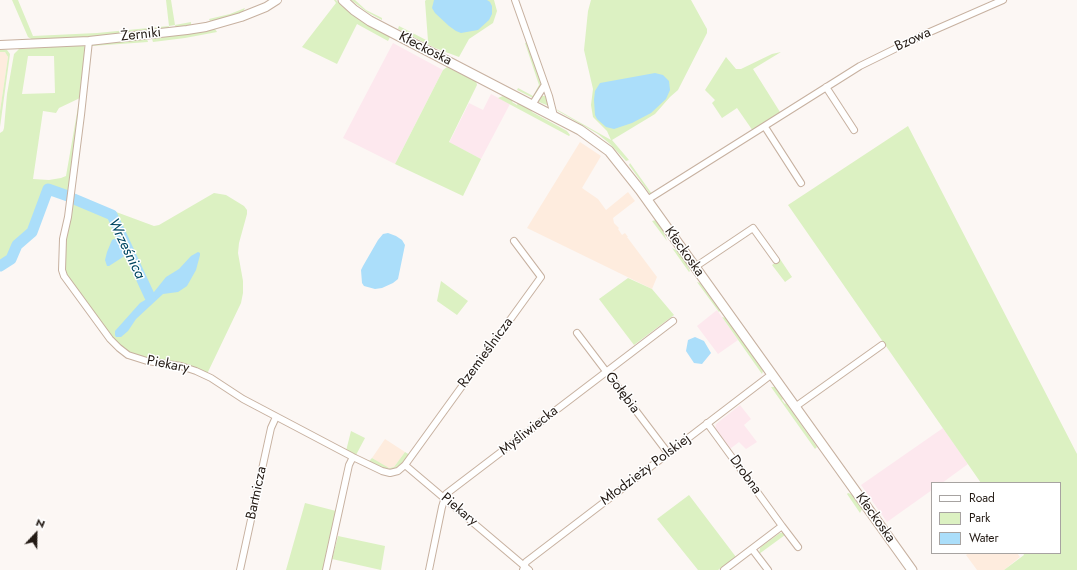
<!DOCTYPE html>
<html>
<head>
<meta charset="utf-8">
<style>
  body { margin:0 }
  #map { position:relative; width:1077px; height:570px; overflow:hidden; background:#fcf7f4; font-family:Jost,sans-serif }
  canvas { display:block }
  .legend { position:absolute; left:931px; top:482px; width:130px; height:72px; box-sizing:border-box; background:#fff; border:1px solid #a7a3a1; margin:0; padding:5px 7px; list-style:none; font-size:12px; color:#231a14 }
  .legend li { display:flex; align-items:center; gap:8px; height:20px }
  .legend b { width:20px; border:1px solid #a7a3a1 }
  .north { position:absolute; left:16px; top:514px; width:40px; height:40px; -webkit-text-stroke:3px #fff; paint-order:stroke; rotate:22deg; font-size:11px; font-weight:700; line-height:16px; text-align:center; color:#231a14 }
  .north::after { content:''; display:block; margin:auto; width:14px; height:18px; background:#231a14; clip-path:polygon(50% 0,100% 100%,50% 72%,0 100%) }
</style>
</head>
<body>
<div id="map">
<canvas width="1077" height="570"></canvas>
<ul class="legend">
<li><b style="height:5px;background:#fff"></b>Road</li>
<li><b style="height:11px;background:#dcf1c2"></b>Park</li>
<li><b style="height:11px;background:#abdefa"></b>Water</li>
</ul>
<div class="north">N</div>
</div>
<script>
const context = document.querySelector('canvas').getContext('2d');
context.lineJoin = 'round';
function fillPath(path, color) {
  context.fillStyle = color;
  context.fill(path, 'evenodd');
}
function poly(rows) {
  const path = new Path2D();
  for (const r of rows) {
    path.moveTo(r[0], r[1]);
    for (let i = 2; i < r.length; i += 2) path.lineTo(r[i], r[i + 1]);
  }
  return path;
}
function stroke(path, color, width, dash) {
  context.strokeStyle = color;
  context.lineWidth = width;
  context.lineCap = dash ? 'butt' : 'round';
  context.setLineDash(dash || []);
  context.stroke(path);
}
function write(font, color, halo, rows, align = 'center') {
  context.font = font + ' Jost,sans-serif';
  context.lineWidth = 3;
  context.setLineDash([]);
  context.textBaseline = 'middle';
  context.strokeStyle = halo;
  context.fillStyle = color;
  for (const [text, x, y, turn = 0] of rows) {
    context.save();
    context.translate(x, y);
    context.rotate((+turn || 0) * Math.PI / 180);
    context.textAlign = isNaN(turn) ? turn : align;
    if (halo) context.strokeText(text, 0, 0);
    context.fillText(text, 0, 0);
    context.restore();
  }
}
fillPath(poly([
  [393,43,443,70,395,164,343,138],
  [491,94,510,104,481,159,449,143,469,103,483,110],
  [717,310,738,340,718,354,697,326],
  [740,405,751,419,744,425,757,442,746,449,739,442,730,449,715,429,716,424],
  [943,428,968,464,942,483,932,483,932,490,887,522,861,485]
]), '#fde8ee');
fillPath(poly([
  [0,52,5,52,8,57,0,111],
  [580,142,601,156,582,188,598,199,606,210,628,192,635,201,613,218,614,223,619,228,618,229,622,235,625,233,628,237,627,237,657,277,652,289,527,228],
  [385,439,405,452,394,467,388,468,372,458],
  [969,553,1017,553,1020,557,1004,570,977,570,966,555]
]), '#feecde');
fillPath(poly([
  [12,0,18,0,33,36,97,33,169,26,166,0,171,0,175,25,191,22,191,25,176,28,175,25,169,26,168,29,91,37,33,40,28,37],
  [334,0,336,0,350,13,390,37,388,41,357,24,337,64,302,47,336,3],
  [351,0,355,0,366,10,382,18,382,20,367,12],
  [426,0,494,0,497,11,493,23,469,39,459,57,435,48,398,29,399,26,428,41,425,1],
  [591,0,691,0,707,29,707,33,678,90,670,97,655,114,612,140,629,160,626,161,610,144,598,134,558,111,556,109,611,140,607,131,593,117,591,105,593,89,584,50,588,11],
  [245,8,243,12,235,16,210,21,209,19,230,14],
  [215,29,217,32,185,38,153,42,152,39],
  [147,39,148,42,92,46,92,45],
  [527,42,542,86,533,98,517,90,518,88,533,96,539,85,525,43],
  [84,45,85,48,80,98,59,108,56,113,43,111,33,179,49,180,61,178,66,176,78,107,79,109,69,198,49,191,33,233,18,247,12,259,0,268,0,133,3,131,4,128,7,94,14,54,19,49],
  [28,56,54,56,55,93,22,94],
  [0,49,7,50,10,54,0,127,0,111,8,57,5,52,0,52],
  [781,52,753,69,780,112,753,131,737,108,722,118,712,103,715,100,705,90,726,57,736,69,741,69,772,54],
  [447,67,476,81,477,85,449,142,481,159,463,196,395,164,443,70],
  [503,96,513,100,512,102,517,105,518,102,531,110,532,112,567,131,570,135,569,136,498,98],
  [540,96,546,96,549,106,539,102],
  [908,126,1077,454,1077,570,1004,570,1024,555,1023,553,1060,553,1060,483,981,483,788,205],
  [630,163,652,194,650,194,629,165],
  [214,193,226,195,244,206,247,210,247,214,239,243,238,253,243,281,243,293,241,303,207,374,148,359,130,353,120,346,110,335,65,272,64,246,73,196,154,226,159,225],
  [656,220,662,228,667,241,652,221],
  [672,248,678,251,685,261,690,271,689,272],
  [780,259,792,277,785,282,772,265],
  [628,278,652,289,674,315,634,345,599,299],
  [441,281,468,301,457,315,437,301],
  [697,282,700,283,719,309,720,311,719,312],
  [722,317,726,318,763,371,762,374],
  [771,387,775,387,783,399,782,400,785,404,786,403,817,447,815,449],
  [351,431,365,438,356,455,346,451],
  [405,452,410,455,404,463,393,469,384,468,369,461,372,458,389,468,394,467],
  [848,493,851,494,862,509,860,513,847,494],
  [689,495,736,557,718,570,698,570,657,519],
  [305,503,336,511,323,570,286,570],
  [780,533,783,533,785,535,759,554,760,548,762,546],
  [338,536,385,546,381,570,332,559]
]), '#dcf1c2');
fillPath(poly([
  [434,0,487,0,490,2,492,6,492,14,489,20,478,30,461,33,456,31,449,26,435,13,432,8],
  [655,73,663,75,669,81,670,90,666,99,651,113,632,123,614,129,606,127,597,119,595,115,594,100,595,91,600,83],
  [388,233,396,236,402,240,405,245,398,279,393,283,382,288,375,289,364,286,362,283,361,270,363,266,378,240,383,234],
  [114,239,117,239,125,255,123,257,109,266,107,266,105,260,107,252,112,240],
  [198,252,200,253,200,255,196,270,187,286,178,292,163,294,136,319,128,331,121,337,116,337,115,335,115,331,140,303,150,297,166,277,179,269,191,256],
  [695,337,704,341,711,353,702,364,694,363,686,351,688,340]
]), '#abdefa');
stroke(poly([
  [74,199,112,215,150,297],
  [0,266,11,259,17,245,32,232,48,189,68,196]
]), '#abdefa', 11);
const minor = poly([
  [515,0,549,96,554,116],
  [89,41,81,115,68,217,63,239,62,270,64,276,110,339,119,348,128,355,147,361,181,366,196,371,211,378,243,399,353,457,382,471,390,473,398,471,405,465,541,277,514,241],
  [826,87,854,130],
  [532,105,544,86],
  [765,127,801,183],
  [647,200,860,66,923,35,1003,0],
  [695,267,753,228,776,260],
  [577,333,668,453],
  [795,407,882,345],
  [707,423,782,526,724,570],
  [405,465,529,570],
  [782,526,798,547],
  [752,549,768,570],
  [240,570,271,428,276,417],
  [326,570,349,465,353,457],
  [429,570,442,507,446,494,673,321],
  [523,570,526,562,772,374]
]);
const tertiary = poly([
  [0,45,89,41,187,30,206,27,241,17,266,7,277,0]
]);
const secondary = poly([
  [343,0,354,10,370,21,580,130,609,151,640,190,912,570]
]);
stroke(minor, '#c7b1a0', 8);
stroke(tertiary, '#c7b1a0', 10);
stroke(secondary, '#c7b1a0', 11);
stroke(minor, '#fff', 6);
stroke(tertiary, '#fff', 8);
stroke(secondary, '#fff', 9);
write('14px', '#231a14', '#fff', [
  ["Żerniki",141,35,-6],
  ["Bzowa",913,40,-25],
  ["Kłeckoska",425,49,27],
  ["Kłeckoska",684,252,54],
  ["Rzemieślnicza",486,353,-54],
  ["Piekary",168,365,11],
  ["Gołębia",622,393,53],
  ["Myśliwiecka",529,431,-38],
  ["Młodzieży Polskiej",646,470,-37],
  ["Drobna",745,475,54],
  ["Bartnicza",257,493,-78],
  ["Piekary",459,510,40],
  ["Kłeckoska",875,518,54]
]);
write('italic 15px', '#004661', '#fff', [
  ["Wrześnica",126,249,64]
]);
</script>
</body>
</html>
